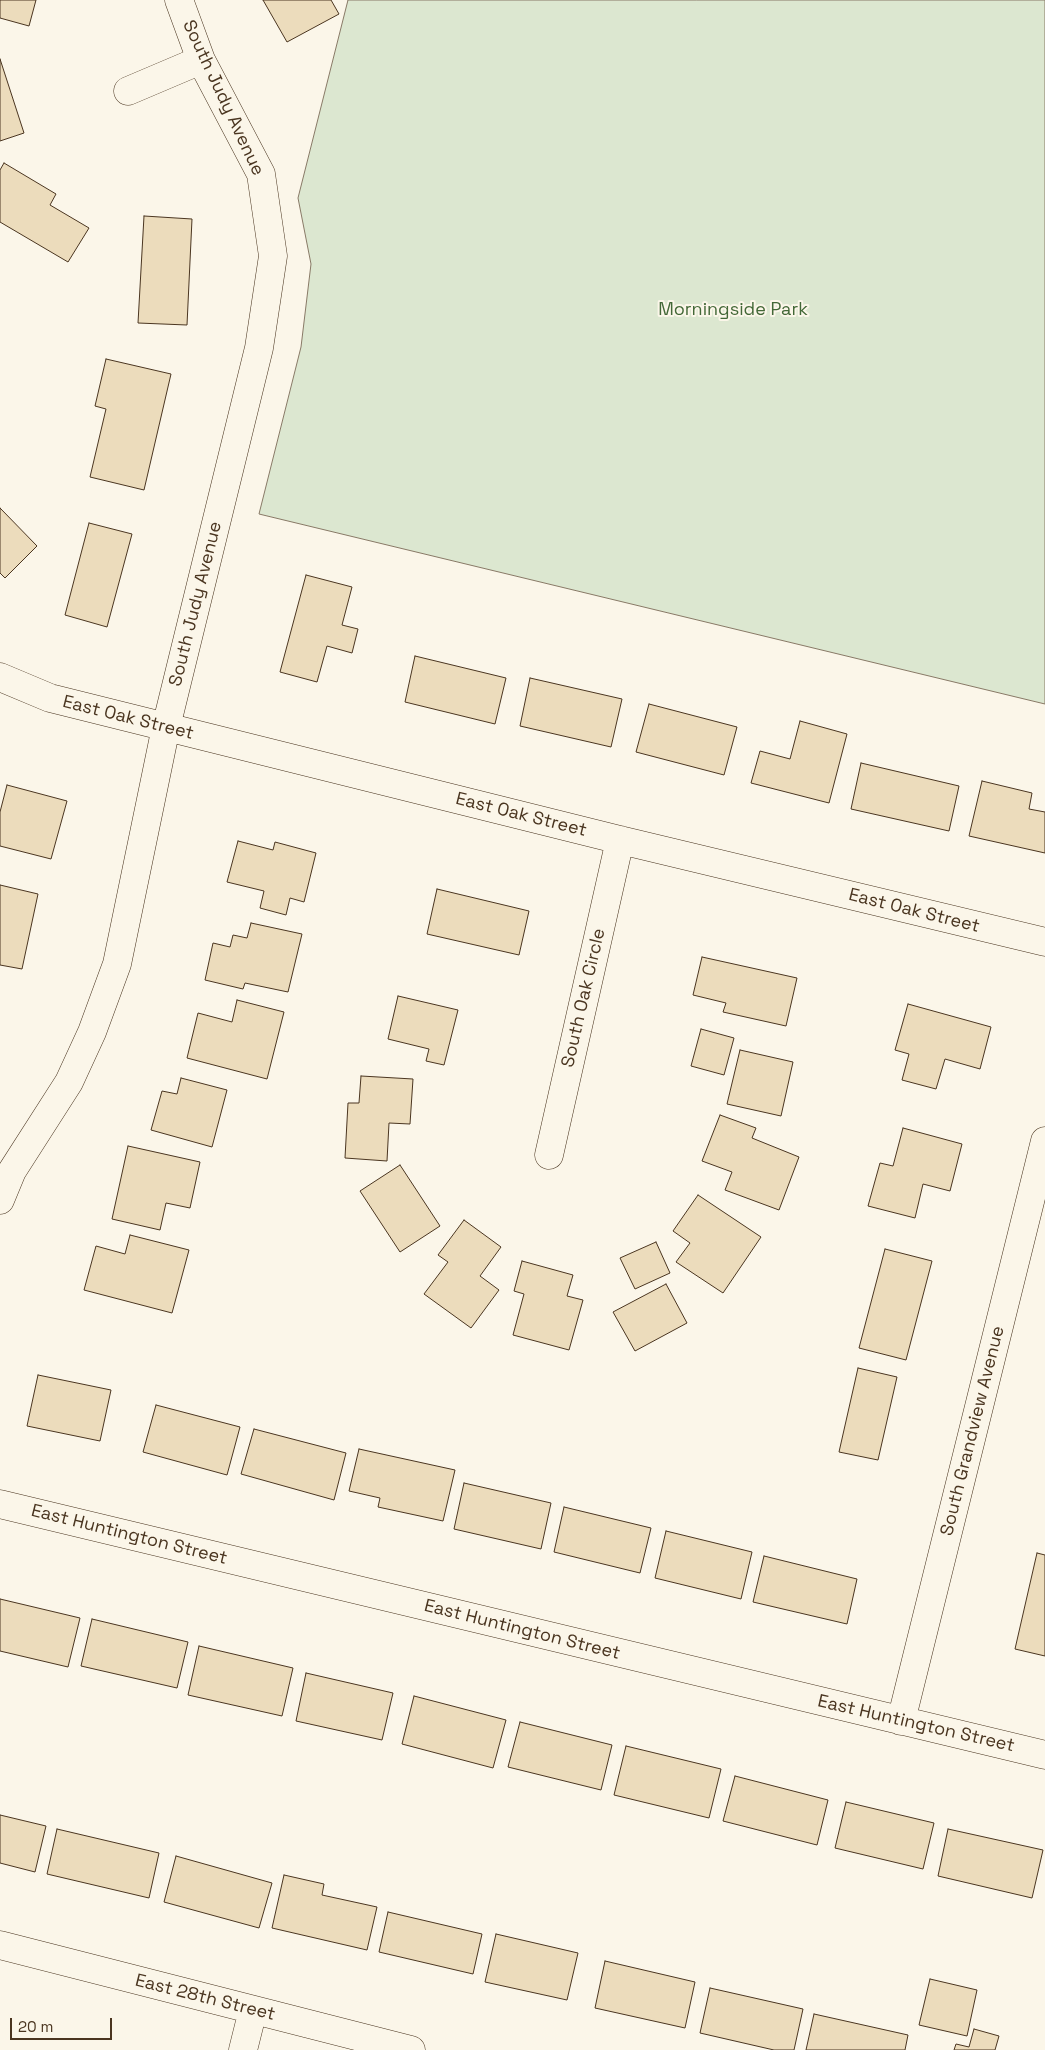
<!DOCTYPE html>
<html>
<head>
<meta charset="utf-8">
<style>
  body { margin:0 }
  #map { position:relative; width:1045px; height:2050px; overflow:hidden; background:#fbf6e9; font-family:"Space Grotesk",sans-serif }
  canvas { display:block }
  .scale { position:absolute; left:10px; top:2018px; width:102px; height:22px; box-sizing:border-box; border:2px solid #4a3520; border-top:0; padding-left:6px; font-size:15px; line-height:18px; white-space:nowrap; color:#4a3520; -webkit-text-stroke:4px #fbf6e9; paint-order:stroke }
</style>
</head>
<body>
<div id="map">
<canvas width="1045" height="2050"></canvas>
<div class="scale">20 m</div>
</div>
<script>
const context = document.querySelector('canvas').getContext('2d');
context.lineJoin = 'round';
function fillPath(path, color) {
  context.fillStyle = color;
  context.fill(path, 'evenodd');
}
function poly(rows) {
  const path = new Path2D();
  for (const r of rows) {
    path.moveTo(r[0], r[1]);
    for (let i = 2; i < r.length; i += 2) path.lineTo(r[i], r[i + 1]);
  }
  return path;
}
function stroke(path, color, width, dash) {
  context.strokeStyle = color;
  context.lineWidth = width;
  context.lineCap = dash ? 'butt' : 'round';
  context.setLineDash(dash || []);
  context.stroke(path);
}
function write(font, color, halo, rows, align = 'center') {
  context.font = font + ' "Space Grotesk",sans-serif';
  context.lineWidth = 4;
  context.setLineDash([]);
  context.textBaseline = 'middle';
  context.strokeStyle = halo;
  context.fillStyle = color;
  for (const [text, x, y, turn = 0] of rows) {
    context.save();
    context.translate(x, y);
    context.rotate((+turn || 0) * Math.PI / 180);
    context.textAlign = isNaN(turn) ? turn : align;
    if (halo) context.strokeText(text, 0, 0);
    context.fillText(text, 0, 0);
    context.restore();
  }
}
const green = poly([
  [348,0,1045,0,1045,704,259,514,301,347,311,264,298,198,348,0]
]);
fillPath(green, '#dce7d0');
stroke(green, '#887966', 1);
const building = poly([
  [0,0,36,0,29,26,0,18,0,0],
  [263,0,331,0,339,14,287,42,263,0],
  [0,59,24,133,0,141,0,59],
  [4,163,56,194,50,205,89,228,68,262,0,222,0,170,4,163],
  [144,216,192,219,187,325,138,323,144,216],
  [106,359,171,374,144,490,90,477,106,409,95,406,106,359],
  [0,508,37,546,5,578,0,573,0,508],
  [89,523,132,534,107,627,65,615,89,523],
  [306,575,352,587,342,625,358,629,352,653,327,646,317,682,280,672,306,575],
  [415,656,506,678,495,724,405,702,415,656],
  [530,678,622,699,611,747,520,726,530,678],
  [649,704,737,727,724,775,636,752,649,704],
  [800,721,847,734,829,803,751,783,760,751,790,759,800,721],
  [861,763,959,786,949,831,851,809,861,763],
  [982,781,1032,793,1029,809,1045,812,1045,853,969,836,982,781],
  [7,785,67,801,51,859,0,846,0,812,7,785],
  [238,841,273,850,275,842,316,853,304,902,290,898,286,915,260,908,264,891,227,882,238,841],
  [0,885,38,894,22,969,0,965,0,885],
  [437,889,529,911,519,955,427,934,437,889],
  [251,923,302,934,288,992,245,983,243,989,205,980,213,943,230,947,233,935,247,938,251,923],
  [702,957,797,978,786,1026,723,1012,726,1003,693,995,702,957],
  [398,996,458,1010,444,1065,426,1061,429,1049,388,1039,398,996],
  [237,1000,284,1012,267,1079,187,1058,198,1013,232,1022,237,1000],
  [908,1004,991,1027,980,1069,945,1059,936,1089,902,1080,909,1054,895,1050,908,1004],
  [701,1029,734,1038,724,1075,691,1066,701,1029],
  [740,1050,793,1062,781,1116,727,1104,740,1050],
  [361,1076,413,1079,410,1124,389,1123,387,1161,345,1158,348,1103,359,1103,361,1076],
  [181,1078,227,1090,212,1147,151,1130,162,1091,177,1094,181,1078],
  [720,1115,756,1128,752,1138,799,1157,779,1210,725,1190,732,1172,702,1161,720,1115],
  [903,1128,962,1144,950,1191,923,1184,915,1218,868,1206,880,1163,893,1166,903,1128],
  [128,1146,200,1162,190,1208,166,1203,160,1230,112,1219,128,1146],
  [400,1165,440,1226,400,1252,360,1191,400,1165],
  [698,1195,761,1237,723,1293,676,1262,690,1243,673,1231,698,1195],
  [464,1220,501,1247,480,1276,499,1290,471,1328,424,1294,448,1262,438,1255,464,1220],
  [130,1235,189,1250,172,1313,84,1290,96,1246,125,1254,130,1235],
  [656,1242,670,1273,635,1289,620,1258,656,1242],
  [885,1249,932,1261,906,1360,859,1348,885,1249],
  [522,1261,573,1275,567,1296,583,1300,569,1350,513,1335,524,1294,514,1291,522,1261],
  [666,1284,687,1323,635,1351,613,1312,666,1284],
  [858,1368,897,1377,878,1460,839,1452,858,1368],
  [38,1375,111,1390,100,1441,27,1426,38,1375],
  [156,1405,240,1427,227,1475,143,1452,156,1405],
  [254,1429,346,1453,334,1500,241,1474,254,1429],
  [359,1449,455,1470,443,1521,378,1507,380,1498,349,1491,359,1449],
  [464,1483,551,1503,541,1549,454,1529,464,1483],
  [564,1507,651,1528,640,1573,554,1552,564,1507],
  [666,1531,752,1552,741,1599,655,1578,666,1531],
  [1037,1553,1045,1555,1045,1656,1015,1649,1037,1553],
  [764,1556,857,1579,847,1624,753,1602,764,1556],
  [0,1599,80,1618,68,1667,0,1651,0,1599],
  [92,1619,188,1642,177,1688,81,1666,92,1619],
  [199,1646,293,1668,282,1716,188,1695,199,1646],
  [306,1673,393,1693,382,1740,296,1721,306,1673],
  [414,1696,506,1720,493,1768,402,1744,414,1696],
  [520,1722,612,1745,601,1790,508,1767,520,1722],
  [626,1746,721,1769,709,1818,614,1795,626,1746],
  [735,1776,828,1800,817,1845,723,1821,735,1776],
  [846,1802,934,1823,923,1869,835,1848,846,1802],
  [0,1815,46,1826,35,1872,0,1863,0,1815],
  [57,1829,159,1853,149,1898,47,1874,57,1829],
  [948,1829,1043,1850,1032,1898,938,1876,948,1829],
  [176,1856,272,1883,259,1928,164,1902,176,1856],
  [284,1875,324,1884,322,1895,377,1907,367,1950,272,1928,284,1875],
  [388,1912,482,1934,473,1974,379,1952,388,1912],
  [496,1934,578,1953,567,2000,485,1982,496,1934],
  [605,1961,695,1982,685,2028,595,2008,605,1961],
  [930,1979,977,1990,967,2036,919,2025,930,1979],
  [710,1988,803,2009,794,2050,774,2050,700,2033,710,1988],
  [814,2014,908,2035,905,2050,806,2050,814,2014],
  [974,2029,999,2036,995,2050,954,2050,956,2044,969,2047,974,2029]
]);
fillPath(building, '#ecdcbc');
stroke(building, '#4a3520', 1);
const minor = poly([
  [128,91,201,60],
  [0,677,50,698,620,840,1045,942],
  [549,1155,620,840],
  [0,1200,12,1171,69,1082,92,1032,117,964,166,727,259,348,273,256,261,174,201,60,179,0],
  [0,1504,1045,1755],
  [901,1721,1045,1141],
  [0,1945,411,2050],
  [243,2050,253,2010]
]);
stroke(minor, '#4a3520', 29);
stroke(minor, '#fbf6e9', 28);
write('18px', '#4a3520', '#fbf6e9', [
  ["South Judy Avenue",223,98,65],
  ["South Judy Avenue",196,604,-76],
  ["East Oak Street",128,718,14],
  ["East Oak Street",521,815,14],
  ["East Oak Street",914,911,14],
  ["South Oak Circle",584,998,-77],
  ["South Grandview Avenue",973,1431,-76],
  ["East Huntington Street",129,1535,14],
  ["East Huntington Street",522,1630,14],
  ["East Huntington Street",916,1724,13],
  ["East 28th Street",205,1998,14]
]);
write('18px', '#436837', '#fbf6e9', [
  ["Morningside Park",733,310]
]);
</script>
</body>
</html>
